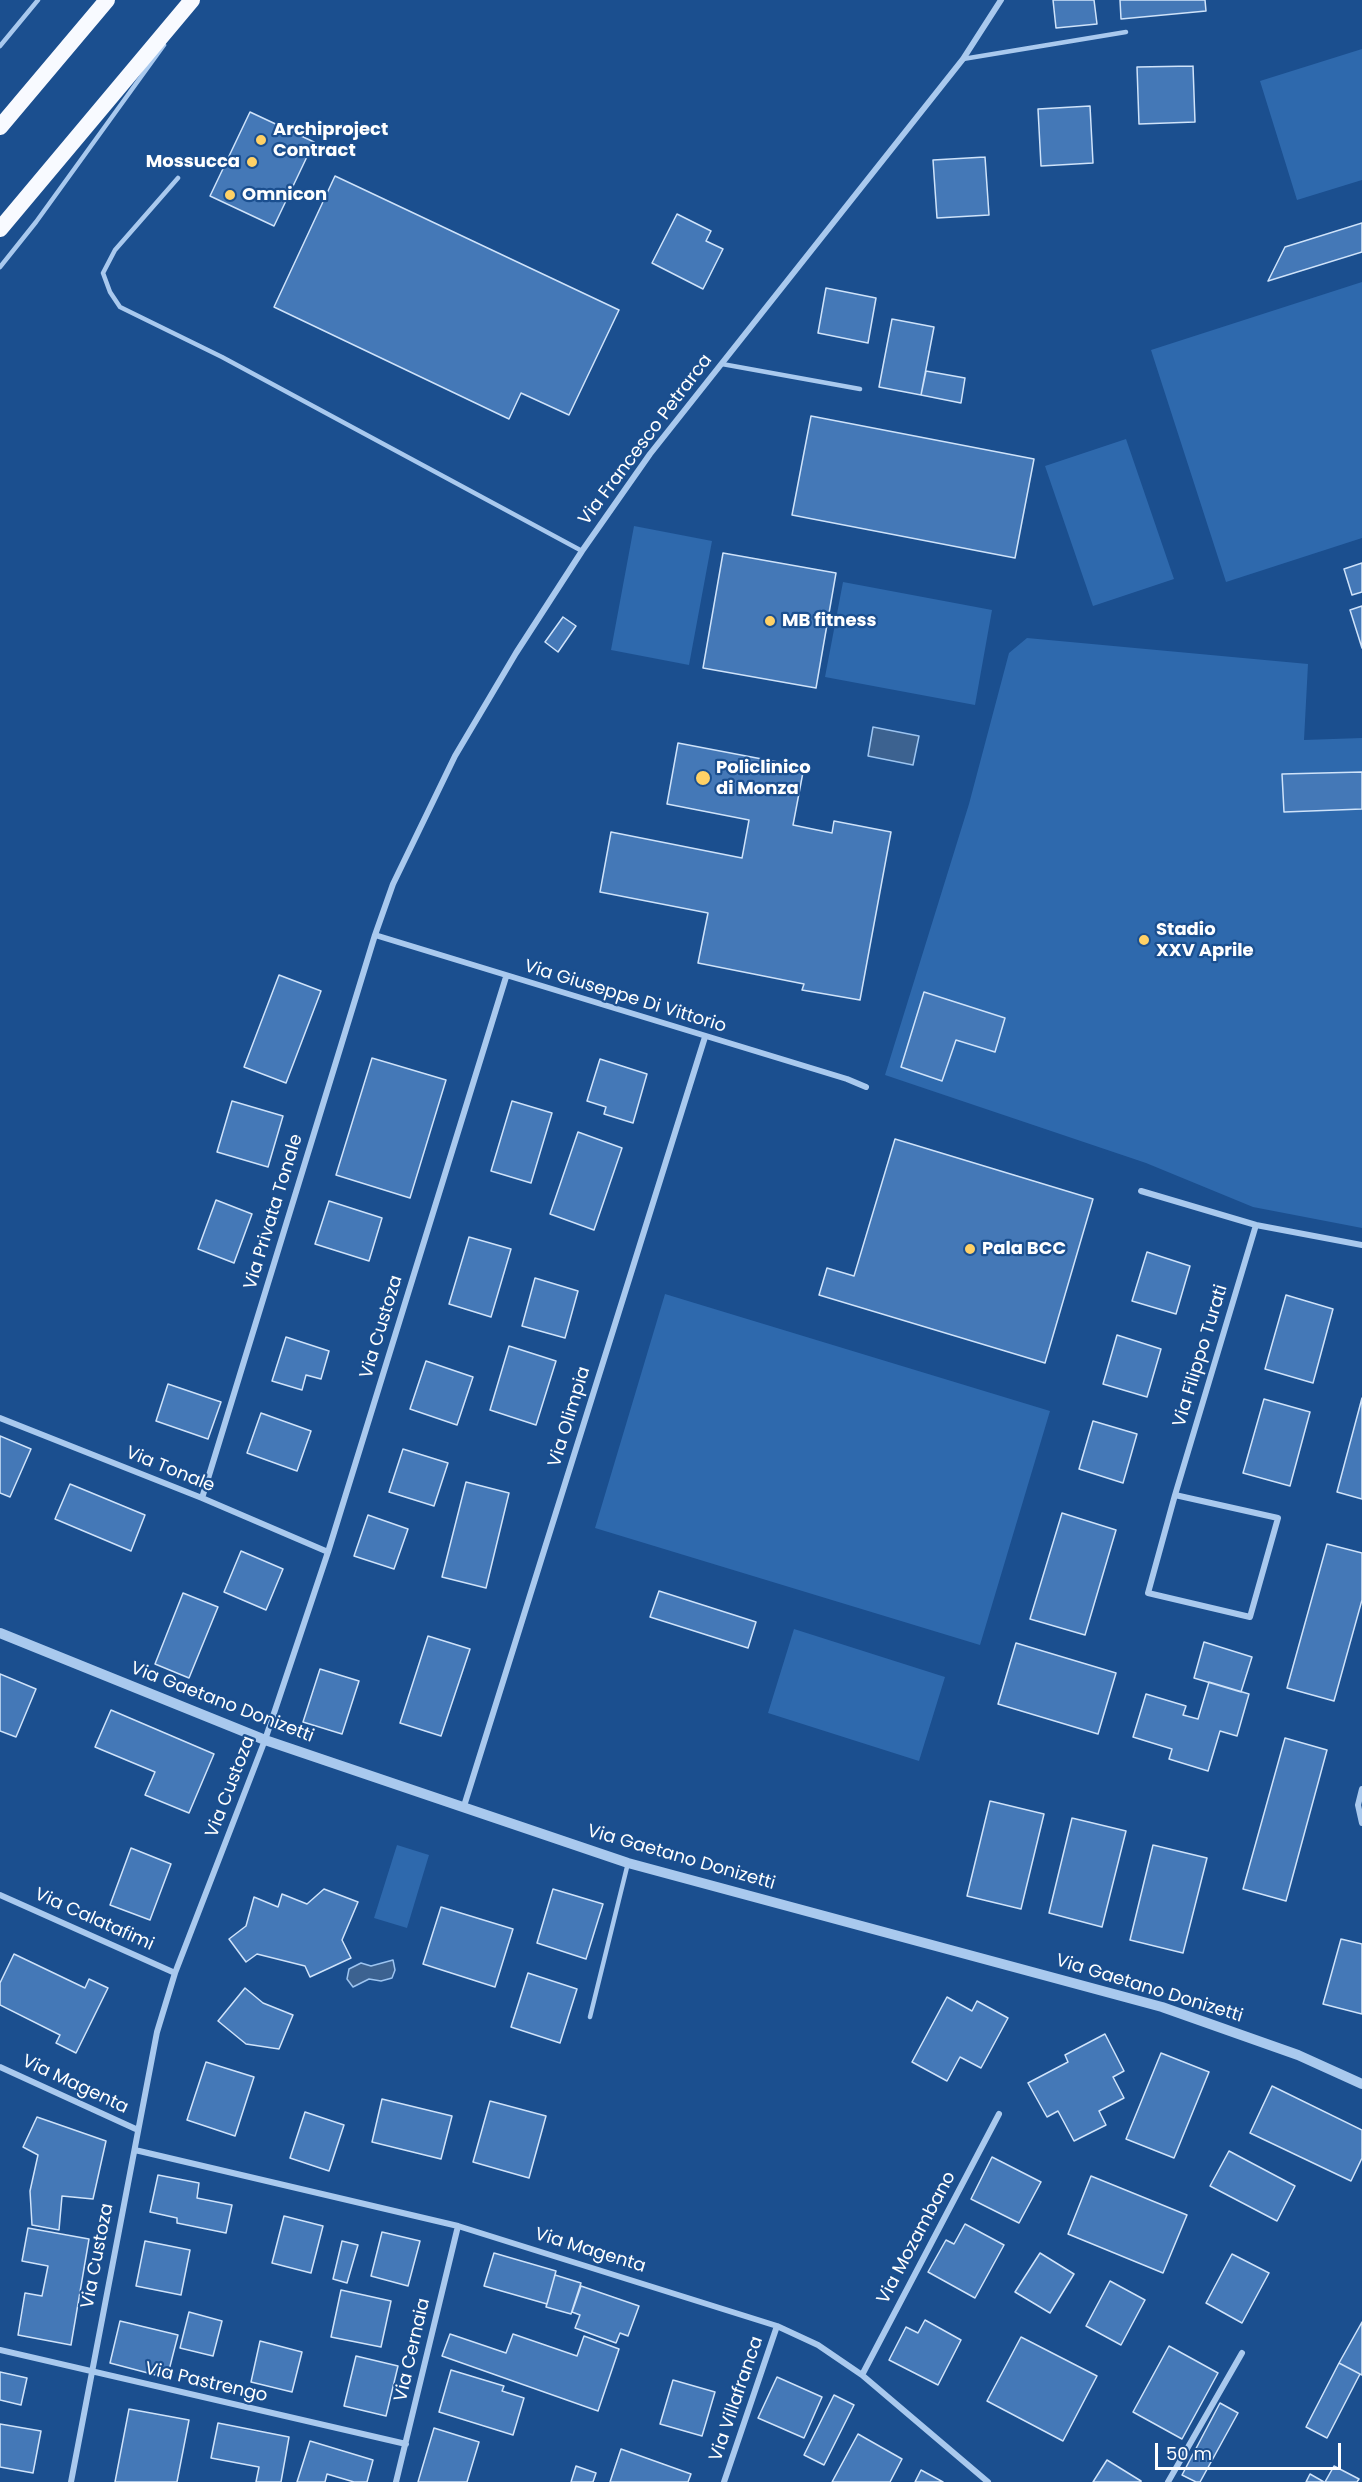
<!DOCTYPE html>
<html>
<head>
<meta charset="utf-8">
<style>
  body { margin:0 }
  #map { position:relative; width:1362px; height:2482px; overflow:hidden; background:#1b4f8f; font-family:Poppins,sans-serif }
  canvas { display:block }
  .scale { position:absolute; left:1155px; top:2443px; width:186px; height:27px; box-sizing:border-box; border:3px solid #fff; border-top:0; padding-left:8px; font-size:18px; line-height:21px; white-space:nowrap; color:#fff; -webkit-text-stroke:4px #1b4f8f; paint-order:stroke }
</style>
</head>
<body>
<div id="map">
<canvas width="1362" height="2482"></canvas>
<div class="scale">50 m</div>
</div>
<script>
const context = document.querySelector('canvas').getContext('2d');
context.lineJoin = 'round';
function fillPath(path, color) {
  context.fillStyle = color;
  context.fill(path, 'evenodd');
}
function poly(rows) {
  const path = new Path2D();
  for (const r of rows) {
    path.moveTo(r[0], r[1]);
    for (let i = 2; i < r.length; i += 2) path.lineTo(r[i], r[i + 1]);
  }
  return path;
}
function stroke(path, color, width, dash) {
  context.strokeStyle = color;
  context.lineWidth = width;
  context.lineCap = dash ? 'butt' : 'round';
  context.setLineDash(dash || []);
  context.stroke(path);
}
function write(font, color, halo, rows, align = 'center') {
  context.font = font + ' Poppins,sans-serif';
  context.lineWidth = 4.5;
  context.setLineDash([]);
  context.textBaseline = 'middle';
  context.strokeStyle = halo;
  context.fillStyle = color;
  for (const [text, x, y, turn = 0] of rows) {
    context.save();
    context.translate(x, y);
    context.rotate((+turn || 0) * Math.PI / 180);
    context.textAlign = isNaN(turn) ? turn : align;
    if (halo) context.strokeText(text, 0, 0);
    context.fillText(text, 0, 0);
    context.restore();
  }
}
fillPath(poly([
  [1362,49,1362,180,1297,200,1260,81],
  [1362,282,1362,538,1226,582,1151,350],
  [1126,439,1174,579,1093,606,1045,466],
  [634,526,712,541,689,665,611,650],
  [843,582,992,610,975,705,825,677],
  [1027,638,1308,664,1304,740,1362,738,1362,1228,1253,1207,1146,1163,885,1075,969,804,1009,653],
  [665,1294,1050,1411,980,1645,595,1528],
  [794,1629,945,1677,919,1761,768,1713],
  [397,1845,429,1855,407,1928,374,1918]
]), '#2e69ad');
const water = poly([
  [873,727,919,736,913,765,868,756,873,727],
  [393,1960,395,1970,392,1978,381,1981,369,1979,353,1987,347,1979,349,1969,361,1963,371,1966,393,1960]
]);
fillPath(water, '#3c6290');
stroke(water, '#9cc4f0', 1.5);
const building = poly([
  [1053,0,1094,0,1097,24,1056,28,1053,0],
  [1120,0,1205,0,1206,11,1121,19,1120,0],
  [1193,66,1195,122,1139,124,1137,67,1193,66],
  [1090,106,1093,163,1041,166,1038,109,1090,106],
  [250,112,314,142,274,226,210,196,250,112],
  [985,157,989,215,937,218,933,160,985,157],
  [335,176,619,310,569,415,521,393,509,419,274,307,335,176],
  [677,214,711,231,706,241,723,249,703,289,652,263,677,214],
  [1362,223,1362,252,1268,281,1285,247,1362,223],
  [826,288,876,298,868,343,818,333,826,288],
  [892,319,934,327,921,395,879,387,892,319],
  [926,371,965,378,961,403,921,395,926,371],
  [811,416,1034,459,1015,558,792,515,811,416],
  [723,553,836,573,816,688,703,668,723,553],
  [1362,563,1362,592,1352,595,1344,569,1362,563],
  [1362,606,1362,648,1350,610,1362,606],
  [563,617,576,626,558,652,545,642,563,617],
  [678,743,804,767,793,825,832,833,834,821,891,832,860,1000,802,990,804,984,698,963,708,913,600,892,611,832,742,858,749,820,667,804,678,743],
  [1362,772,1362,809,1284,812,1282,774,1362,772],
  [279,975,321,991,286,1083,244,1067,279,975],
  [924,992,1005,1018,995,1052,956,1040,942,1081,901,1067,924,992],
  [372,1058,446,1080,410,1198,336,1175,372,1058],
  [600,1059,647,1074,633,1123,604,1114,606,1107,587,1101,600,1059],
  [232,1101,283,1116,268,1167,217,1152,232,1101],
  [512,1101,552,1113,531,1183,491,1171,512,1101],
  [578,1132,622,1148,594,1230,550,1214,578,1132],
  [895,1139,1093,1199,1045,1363,819,1295,827,1268,854,1276,895,1139],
  [216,1200,252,1214,234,1263,198,1249,216,1200],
  [329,1201,382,1218,369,1261,315,1244,329,1201],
  [469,1237,511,1249,491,1317,449,1304,469,1237],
  [1147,1252,1190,1266,1176,1314,1132,1301,1147,1252],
  [535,1278,578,1291,565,1338,522,1326,535,1278],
  [1286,1295,1333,1309,1313,1383,1265,1369,1286,1295],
  [1117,1335,1161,1349,1147,1397,1103,1384,1117,1335],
  [286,1337,329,1351,321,1379,306,1375,302,1390,272,1381,286,1337],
  [509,1346,556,1361,536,1425,490,1410,509,1346],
  [426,1361,473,1377,457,1425,410,1409,426,1361],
  [168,1384,221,1402,208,1439,156,1421,168,1384],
  [1362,1398,1362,1499,1337,1492,1362,1398],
  [1264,1399,1310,1412,1290,1486,1243,1473,1264,1399],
  [261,1413,311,1431,297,1471,247,1453,261,1413],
  [1093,1421,1137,1434,1123,1483,1079,1469,1093,1421],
  [0,1436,31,1449,10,1497,0,1493,0,1436],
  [403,1449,448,1463,434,1506,389,1492,403,1449],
  [466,1482,509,1493,486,1588,442,1577,466,1482],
  [70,1484,145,1515,131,1551,55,1519,70,1484],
  [1062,1513,1116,1530,1085,1635,1030,1619,1062,1513],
  [368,1515,408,1529,394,1569,354,1556,368,1515],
  [1327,1544,1362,1553,1362,1600,1334,1701,1287,1688,1327,1544],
  [241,1551,283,1569,266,1610,224,1592,241,1551],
  [659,1591,756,1622,748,1648,650,1617,659,1591],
  [183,1593,218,1607,189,1678,155,1664,183,1593],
  [428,1636,470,1649,441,1736,400,1723,428,1636],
  [1204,1642,1252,1657,1241,1692,1194,1678,1204,1642],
  [1016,1643,1116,1673,1098,1734,998,1704,1016,1643],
  [320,1669,359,1681,342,1734,303,1722,320,1669],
  [0,1674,36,1689,16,1737,0,1731,0,1674],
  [1209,1682,1249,1694,1237,1736,1220,1731,1208,1771,1169,1759,1172,1749,1133,1737,1146,1694,1186,1706,1183,1715,1198,1719,1209,1682],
  [111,1710,214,1754,189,1813,145,1795,155,1772,95,1747,111,1710],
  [1285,1738,1327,1750,1286,1901,1243,1889,1285,1738],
  [990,1801,1044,1814,1021,1909,967,1896,990,1801],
  [1072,1818,1126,1831,1102,1927,1049,1913,1072,1818],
  [1153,1845,1207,1858,1183,1953,1130,1940,1153,1845],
  [131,1848,171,1864,150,1920,110,1905,131,1848],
  [324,1889,358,1902,342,1940,351,1958,310,1977,305,1966,257,1954,246,1962,229,1939,246,1926,254,1897,278,1907,282,1894,307,1904,324,1889],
  [553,1889,603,1904,586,1959,537,1943,553,1889],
  [441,1907,513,1929,495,1987,423,1964,441,1907],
  [1341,1939,1362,1944,1362,2014,1323,2004,1341,1939],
  [14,1954,85,1988,89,1979,108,1988,76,2053,56,2043,60,2035,0,2005,0,1983,14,1954],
  [528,1973,577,1989,560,2043,511,2027,528,1973],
  [245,1988,263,2003,293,2015,279,2049,246,2044,218,2021,245,1988],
  [947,1997,972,2011,977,2001,1008,2018,981,2068,960,2057,947,2081,912,2062,947,1997],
  [1105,2034,1124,2071,1113,2077,1124,2098,1099,2111,1106,2125,1074,2141,1058,2111,1047,2117,1028,2083,1068,2062,1065,2055,1105,2034],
  [1161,2053,1209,2072,1174,2158,1126,2139,1161,2053],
  [206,2062,254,2077,235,2136,187,2120,206,2062],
  [1272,2086,1362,2130,1362,2158,1351,2181,1250,2133,1272,2086],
  [382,2099,452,2116,441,2159,372,2142,382,2099],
  [490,2101,546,2116,529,2178,473,2162,490,2101],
  [305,2112,344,2125,329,2171,290,2158,305,2112],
  [37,2117,106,2141,93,2199,62,2196,59,2230,32,2225,30,2191,38,2155,23,2147,37,2117],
  [1229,2151,1295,2186,1277,2221,1210,2186,1229,2151],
  [992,2157,1041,2182,1019,2223,971,2199,992,2157],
  [158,2175,199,2183,197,2198,232,2205,226,2233,177,2223,177,2218,150,2212,158,2175],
  [1091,2176,1187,2215,1163,2273,1068,2234,1091,2176],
  [284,2216,323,2226,311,2273,272,2263,284,2216],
  [965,2224,1004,2245,975,2298,928,2272,946,2240,954,2244,965,2224],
  [28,2228,89,2239,71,2345,18,2335,25,2293,42,2296,48,2266,22,2261,28,2228],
  [382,2232,420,2241,408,2286,371,2276,382,2232],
  [145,2241,190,2250,181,2295,136,2286,145,2241],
  [342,2241,358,2245,347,2283,333,2279,342,2241],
  [494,2253,556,2271,547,2304,484,2286,494,2253],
  [1040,2253,1074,2274,1050,2313,1015,2292,1040,2253],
  [1232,2254,1269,2273,1242,2323,1206,2303,1232,2254],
  [555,2275,581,2283,571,2314,546,2307,555,2275],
  [1110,2281,1145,2300,1121,2345,1086,2326,1110,2281],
  [581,2286,639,2306,628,2336,620,2333,616,2343,575,2328,580,2315,572,2312,581,2286],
  [341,2290,391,2301,381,2347,331,2337,341,2290],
  [189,2312,222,2321,213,2356,180,2348,189,2312],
  [925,2320,961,2340,938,2385,889,2360,906,2327,918,2333,925,2320],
  [120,2321,178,2335,167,2378,110,2363,120,2321],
  [1362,2322,1362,2375,1339,2363,1362,2322],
  [450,2334,506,2353,513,2334,577,2356,584,2336,619,2349,598,2411,442,2356,450,2334],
  [1021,2337,1097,2376,1063,2441,987,2401,1021,2337],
  [260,2341,302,2352,292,2392,251,2382,260,2341],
  [1169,2346,1218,2373,1182,2439,1133,2412,1169,2346],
  [356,2356,398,2366,386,2416,344,2406,356,2356],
  [1339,2363,1360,2374,1327,2438,1306,2427,1339,2363],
  [451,2370,504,2386,502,2391,524,2398,513,2435,439,2412,451,2370],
  [0,2372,27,2378,21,2405,0,2400,0,2372],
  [777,2377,822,2397,804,2438,758,2418,777,2377],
  [673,2380,715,2392,702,2436,660,2424,673,2380],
  [834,2395,854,2405,824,2465,804,2455,834,2395],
  [1220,2403,1238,2413,1200,2482,1196,2482,1182,2475,1220,2403],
  [129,2409,189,2420,177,2482,115,2482,129,2409],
  [218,2423,289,2437,281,2482,256,2482,259,2467,211,2458,218,2423],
  [0,2424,41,2431,33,2473,0,2467,0,2424],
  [434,2428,479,2442,467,2482,418,2482,434,2428],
  [858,2434,902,2459,890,2482,832,2482,858,2434],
  [310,2441,373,2460,367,2482,354,2482,327,2474,325,2482,297,2482,310,2441],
  [621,2449,691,2474,688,2482,610,2482,621,2449],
  [1107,2460,1141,2481,1141,2482,1093,2482,1107,2460],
  [576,2466,596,2473,593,2482,571,2482,576,2466],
  [1334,2466,1359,2479,1357,2482,1325,2482,1334,2466],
  [921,2470,943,2482,915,2482,921,2470],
  [1310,2474,1324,2482,1306,2482,1310,2474]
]);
fillPath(building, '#4478b7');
stroke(building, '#cfe3fa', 1.5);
stroke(poly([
  [0,46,38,0],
  [963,59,1126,32],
  [178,178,115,250,103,273,110,292,120,307,222,357,582,551],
  [0,267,36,222,164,45],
  [722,364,860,389],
  [590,2017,628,1863]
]), '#a9c9ee', 4.5);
stroke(poly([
  [375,935,847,1079,866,1087],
  [1141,1191,1256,1225,1362,1245],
  [0,1418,202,1498,328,1552],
  [1175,1495,1278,1518,1250,1617,1148,1593,1175,1495,1256,1225],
  [202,1498,375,935,393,884,455,756,516,653,582,551,650,454,963,59,1001,0],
  [1362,1789,1358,1805,1362,1823],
  [464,1806,705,1037],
  [0,1895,175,1973],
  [0,2067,138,2130],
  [135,2150,458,2226,777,2326,818,2345,862,2375,988,2482],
  [0,2350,406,2444],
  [862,2375,999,2114],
  [71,2482,157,2032,175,1973,265,1740,328,1552,506,977],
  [396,2482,458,2226],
  [724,2482,777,2326],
  [1168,2482,1242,2353]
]), '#a9c9ee', 6);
stroke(poly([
  [0,1633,265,1740,628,1863,1162,2007,1298,2055,1362,2084]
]), '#a9c9ee', 10);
stroke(poly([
  [0,127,107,0],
  [0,229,192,0]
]), '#f8faff', 16);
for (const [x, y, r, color] of [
  [261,140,6,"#ffd166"],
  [252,162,6,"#ffd166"],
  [230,195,6,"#ffd166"],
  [770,621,6,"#ffd166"],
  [703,778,8,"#ffd166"],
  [1144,940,6,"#ffd166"],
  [970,1249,6,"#ffd166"]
]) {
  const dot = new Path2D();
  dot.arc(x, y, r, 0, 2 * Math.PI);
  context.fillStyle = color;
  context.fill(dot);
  stroke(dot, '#1b4f8f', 2);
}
write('bold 18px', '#fff', '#1b4f8f', [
  ["Archiproject",273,130],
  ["Contract",273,151],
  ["Mossucca",240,162,"right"],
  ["Omnicon",242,195],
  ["MB fitness",782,621],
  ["Policlinico",716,768],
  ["di Monza",716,789],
  ["Stadio",1156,930],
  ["XXV Aprile",1156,951],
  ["Pala BCC",982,1249]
], 'left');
write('18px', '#fff', '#1b4f8f', [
  ["Via Francesco Petrarca",646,440,-53],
  ["Via Giuseppe Di Vittorio",625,997,17],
  ["Via Privata Tonale",274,1212,-73],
  ["Via Custoza",382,1327,-73],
  ["Via Filippo Turati",1201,1356,-73],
  ["Via Olimpia",570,1417,-73],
  ["Via Tonale",170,1470,22],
  ["Via Gaetano Donizetti",222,1703,21],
  ["Via Custoza",231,1787,-69],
  ["Via Gaetano Donizetti",681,1858,16],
  ["Via Calatafimi",94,1920,24],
  ["Via Gaetano Donizetti",1149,1989,17],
  ["Via Magenta",75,2085,25],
  ["Via Mozambano",917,2238,-62],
  ["Via Magenta",590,2251,17],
  ["Via Custoza",98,2256,-79],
  ["Via Cernaia",413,2350,-77],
  ["Via Pastrengo",206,2383,13],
  ["Via Villafranca",737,2399,-71]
]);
</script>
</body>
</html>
